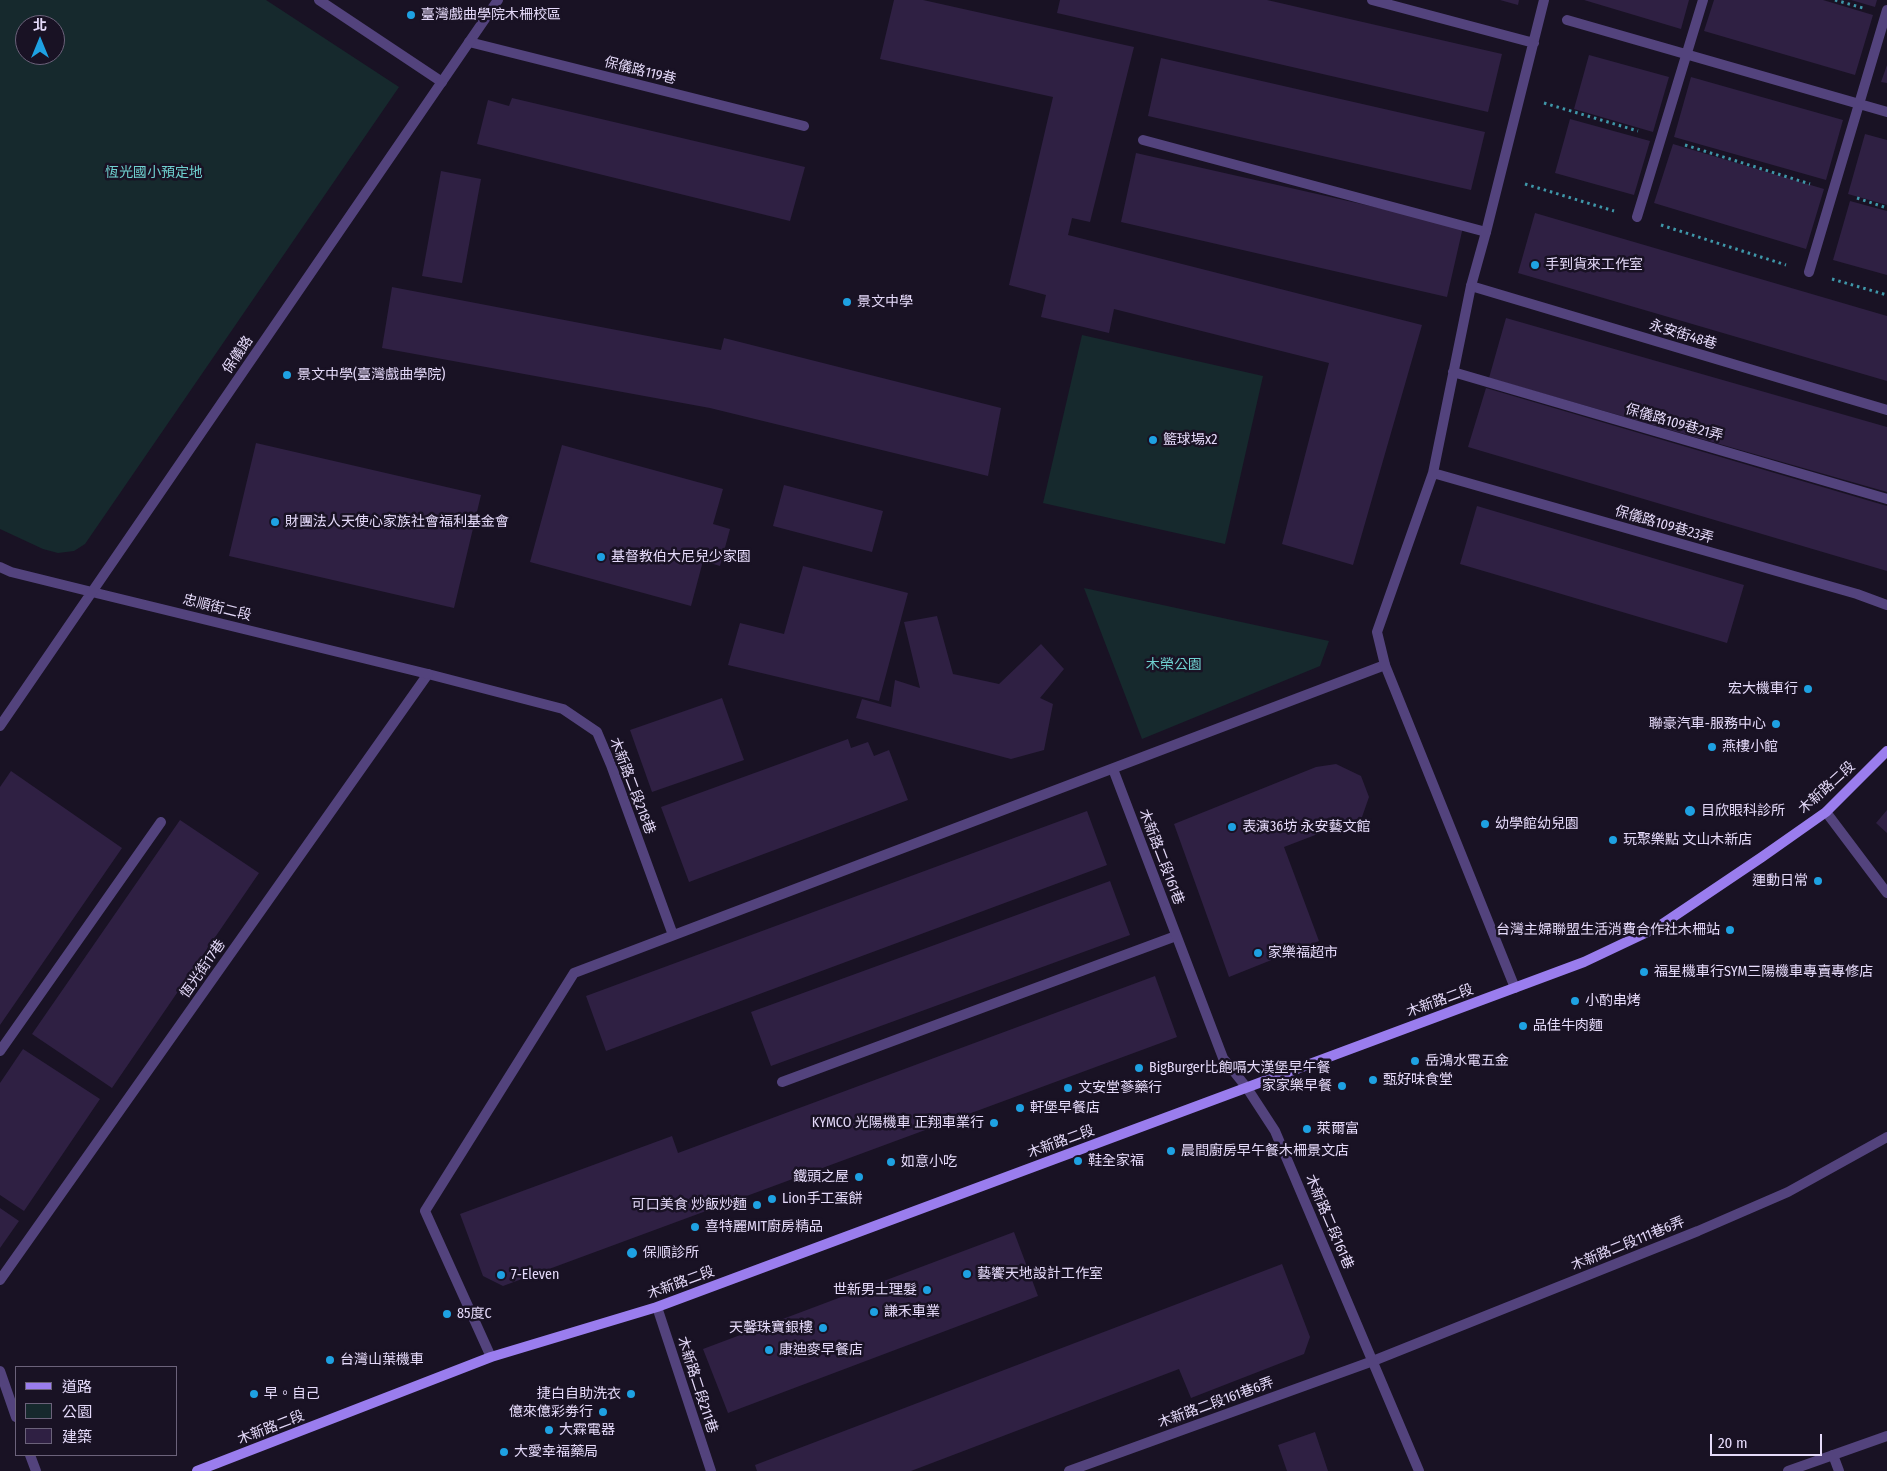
<!DOCTYPE html>
<html>
<head>
<meta charset="utf-8">
<style>
  body { margin:0 }
  #map { position:relative; width:1887px; height:1471px; overflow:hidden; background:#191224; font-family:"Fira Sans Condensed","Noto Sans TC",sans-serif }
  canvas { display:block }
  .legend { position:absolute; left:15px; top:1366px; width:162px; height:90px; box-sizing:border-box; background:#191224; border:1px solid #6b627a; margin:0; padding:6px 9px; list-style:none; font-size:15px; color:#e5dafa }
  .legend li { display:flex; align-items:center; gap:10px; height:25px }
  .legend b { width:25px; border:1px solid #6b627a }
  .north { position:absolute; left:15px; top:15px; width:50px; height:50px; box-sizing:border-box; background:#191224; border:1px solid #6b627a; border-radius:50%; rotate:0deg; font-size:14px; font-weight:700; line-height:20px; text-align:center; color:#e5dafa }
  .north::after { content:''; display:block; margin:auto; width:18px; height:22px; background:#1ea1e2; clip-path:polygon(50% 0,100% 100%,50% 72%,0 100%) }
  .scale { position:absolute; left:1710px; top:1434px; width:112px; height:22px; box-sizing:border-box; border:2px solid #e5dafa; border-top:0; padding-left:6px; font-size:15px; line-height:18px; white-space:nowrap; color:#e5dafa; -webkit-text-stroke:4px #191224; paint-order:stroke }
</style>
</head>
<body>
<div id="map">
<canvas width="1887" height="1471"></canvas>
<ul class="legend">
<li><b style="height:6px;background:#9a7dee"></b>道路</li>
<li><b style="height:14px;background:#16292d"></b>公園</li>
<li><b style="height:14px;background:#2f2043"></b>建築</li>
</ul>
<div class="north">北</div>
<div class="scale">20 m</div>
</div>
<script>
const context = document.querySelector('canvas').getContext('2d');
context.lineJoin = 'round';
function fillPath(path, color) {
  context.fillStyle = color;
  context.fill(path, 'evenodd');
}
function poly(rows) {
  const path = new Path2D();
  for (const r of rows) {
    path.moveTo(r[0], r[1]);
    for (let i = 2; i < r.length; i += 2) path.lineTo(r[i], r[i + 1]);
  }
  return path;
}
function stroke(path, color, width, dash) {
  context.strokeStyle = color;
  context.lineWidth = width;
  context.lineCap = dash ? 'butt' : 'round';
  context.setLineDash(dash || []);
  context.stroke(path);
}
function write(font, color, halo, rows, align = 'center') {
  context.font = font + ' "Fira Sans Condensed","Noto Sans TC",sans-serif';
  context.lineWidth = 5;
  context.setLineDash([]);
  context.textBaseline = 'middle';
  context.strokeStyle = halo;
  context.fillStyle = color;
  for (const [text, x, y, turn = 0] of rows) {
    context.save();
    context.translate(x, y);
    context.rotate((+turn || 0) * Math.PI / 180);
    context.textAlign = isNaN(turn) ? turn : align;
    if (halo) context.strokeText(text, 0, 0);
    context.fillText(text, 0, 0);
    context.restore();
  }
}
fillPath(poly([
  [0,0,266,0,399,87,85,544,74,551,58,553,43,549,0,529],
  [25,25,55,25,55,55,25,55],
  [1082,335,1263,376,1225,544,1043,503],
  [1084,588,1329,641,1320,666,1142,739]
]), '#16292d');
fillPath(poly([
  [894,0,923,0,1134,47,1090,222,1072,218,1068,235,1422,325,1353,565,1282,544,1329,363,1114,309,1109,333,1041,317,1046,295,1009,285,1053,97,880,59],
  [1060,0,1267,0,1502,54,1488,112,1057,13],
  [1500,0,1519,0,1518,5],
  [1584,0,1689,0,1681,29],
  [1714,0,1823,0,1873,15,1855,75,1704,31],
  [1851,0,1877,0,1875,7],
  [1589,55,1669,77,1653,132,1574,109],
  [1161,58,1485,132,1471,190,1148,116],
  [1887,65,1887,83,1881,82],
  [1691,77,1843,120,1826,180,1674,137],
  [512,98,805,167,790,221,477,144,488,100,509,106],
  [1570,119,1650,141,1634,195,1555,173],
  [1865,134,1887,140,1887,205,1848,194],
  [1673,144,1824,189,1806,249,1654,203],
  [1136,153,1463,227,1447,297,1121,222],
  [441,171,481,179,462,283,422,276],
  [1850,201,1887,211,1887,275,1833,260],
  [1535,213,1887,316,1887,381,1518,273],
  [392,287,721,350,724,338,1001,408,988,476,710,408,382,348],
  [1506,318,1887,427,1887,492,1489,378],
  [1486,388,1887,506,1887,571,1468,447],
  [256,443,481,495,454,608,229,556],
  [562,445,723,489,713,524,730,529,720,566,703,561,691,606,530,562],
  [784,485,883,511,872,552,773,526],
  [1477,506,1744,585,1727,643,1460,564],
  [803,566,908,593,879,701,728,665,740,623,784,634],
  [937,616,953,674,999,684,1041,644,1064,669,1040,698,1053,704,1044,750,1011,759,856,718,862,699,891,707,895,680,920,688,904,622],
  [722,698,744,760,652,792,630,730],
  [848,739,851,748,868,742,874,756,889,750,908,800,689,882,661,807],
  [1336,764,1361,776,1369,797,1362,817,1284,847,1319,941,1229,977,1174,824,1316,767],
  [11,771,122,848,0,1025,0,787],
  [1887,810,1887,833,1876,823],
  [1087,811,1107,865,606,1051,586,996],
  [180,820,259,873,112,1088,32,1034],
  [1110,881,1130,935,771,1066,751,1012],
  [1155,976,1177,1037,503,1286,483,1276,460,1214,672,1136,678,1153],
  [23,1049,100,1099,24,1211,0,1195,0,1083],
  [0,1208,19,1221,0,1248],
  [1014,1232,1038,1296,728,1413,703,1349],
  [1282,1264,1310,1337,1304,1354,1191,1398,1179,1369,911,1471,757,1471,755,1465],
  [1315,1432,1328,1471,1287,1471,1278,1445]
]), '#2f2043');
stroke(poly([
  [1835,0,1863,8],
  [1544,103,1638,131],
  [1685,145,1810,184],
  [1525,184,1614,211],
  [1857,198,1887,208],
  [1661,225,1786,265],
  [1832,279,1887,295]
]), '#3f97a9', 3, [2.5, 4]);
stroke(poly([
  [319,0,442,82],
  [1567,20,1887,112],
  [469,42,804,126],
  [1143,140,1486,232],
  [1637,217,1703,0],
  [1809,272,1887,10],
  [1471,286,1887,410],
  [1826,812,1887,893],
  [0,1051,161,822],
  [782,1082,1176,936],
  [0,1280,428,674,563,709,597,732,611,765,673,935],
  [657,1307,711,1471],
  [491,1357,425,1211,574,973,1385,665],
  [1833,1455,1839,1471],
  [1069,1471,1373,1361,1698,1231,1788,1192,1887,1137]
]), '#53437d', 10);
stroke(poly([
  [1372,0,1534,43],
  [1453,372,1887,499],
  [1433,473,1857,594,1887,605],
  [92,592,428,674],
  [1113,769,1223,1058,1247,1088,1275,1131,1419,1471],
  [1515,988,1385,665,1377,632,1433,473,1471,286,1486,232,1544,0],
  [0,1371,16,1417],
  [30,1455,36,1471],
  [1788,1471,1887,1436]
]), '#53437d', 10);
stroke(poly([
  [0,567,11,572,92,592],
  [0,726,498,0]
]), '#53437d', 10);
stroke(poly([
  [197,1471,491,1357,657,1307,1584,962,1658,927,1762,857,1826,812,1887,751]
]), '#9a7dee', 10);
for (const [x, y, r, color] of [
  [411,15,5,"#1ea1e2"],
  [1535,265,5,"#1ea1e2"],
  [847,302,5,"#1ea1e2"],
  [287,375,5,"#1ea1e2"],
  [1153,440,5,"#1ea1e2"],
  [275,522,5,"#1ea1e2"],
  [601,557,5,"#1ea1e2"],
  [1808,689,5,"#1ea1e2"],
  [1776,724,5,"#1ea1e2"],
  [1712,747,5,"#1ea1e2"],
  [1690,811,6,"#1ea1e2"],
  [1485,824,5,"#1ea1e2"],
  [1232,827,5,"#1ea1e2"],
  [1613,840,5,"#1ea1e2"],
  [1818,881,5,"#1ea1e2"],
  [1730,930,5,"#1ea1e2"],
  [1258,953,5,"#1ea1e2"],
  [1644,972,5,"#1ea1e2"],
  [1575,1001,5,"#1ea1e2"],
  [1523,1026,5,"#1ea1e2"],
  [1415,1061,5,"#1ea1e2"],
  [1139,1068,5,"#1ea1e2"],
  [1373,1080,5,"#1ea1e2"],
  [1342,1086,5,"#1ea1e2"],
  [1068,1088,5,"#1ea1e2"],
  [1020,1108,5,"#1ea1e2"],
  [994,1123,5,"#1ea1e2"],
  [1307,1129,5,"#1ea1e2"],
  [1171,1151,5,"#1ea1e2"],
  [1078,1161,5,"#1ea1e2"],
  [891,1162,5,"#1ea1e2"],
  [859,1177,5,"#1ea1e2"],
  [772,1199,5,"#1ea1e2"],
  [757,1205,5,"#1ea1e2"],
  [695,1227,5,"#1ea1e2"],
  [632,1253,6,"#1ea1e2"],
  [967,1274,5,"#1ea1e2"],
  [501,1275,5,"#1ea1e2"],
  [927,1290,5,"#1ea1e2"],
  [874,1312,5,"#1ea1e2"],
  [447,1314,5,"#1ea1e2"],
  [823,1328,5,"#1ea1e2"],
  [769,1350,5,"#1ea1e2"],
  [330,1360,5,"#1ea1e2"],
  [254,1394,5,"#1ea1e2"],
  [631,1394,5,"#1ea1e2"],
  [603,1412,5,"#1ea1e2"],
  [549,1430,5,"#1ea1e2"],
  [504,1452,5,"#1ea1e2"]
]) {
  const dot = new Path2D();
  dot.arc(x, y, r, 0, 2 * Math.PI);
  context.fillStyle = color;
  context.fill(dot);
  stroke(dot, '#191224', 2);
}
write('14px', '#e5dafa', '#191224', [
  ["臺灣戲曲學院木柵校區",421,15],
  ["手到貨來工作室",1545,265],
  ["景文中學",857,302],
  ["景文中學(臺灣戲曲學院)",297,375],
  ["籃球場x2",1163,440],
  ["財團法人天使心家族社會福利基金會",285,522],
  ["基督教伯大尼兒少家園",611,557],
  ["宏大機車行",1798,689,"right"],
  ["聯豪汽車-服務中心",1766,724,"right"],
  ["燕樓小館",1722,747],
  ["目欣眼科診所",1701,811],
  ["幼學館幼兒園",1495,824],
  ["表演36坊 永安藝文館",1242,827],
  ["玩聚樂點 文山木新店",1623,840],
  ["運動日常",1808,881,"right"],
  ["台灣主婦聯盟生活消費合作社木柵站",1720,930,"right"],
  ["家樂福超市",1268,953],
  ["福星機車行SYM三陽機車專賣專修店",1654,972],
  ["小酌串烤",1585,1001],
  ["品佳牛肉麵",1533,1026],
  ["岳鴻水電五金",1425,1061],
  ["BigBurger比飽嗝大漢堡早午餐",1149,1068],
  ["甄好味食堂",1383,1080],
  ["家家樂早餐",1332,1086,"right"],
  ["文安堂蔘藥行",1078,1088],
  ["軒堡早餐店",1030,1108],
  ["KYMCO 光陽機車 正翔車業行",984,1123,"right"],
  ["萊爾富",1317,1129],
  ["晨間廚房早午餐木柵景文店",1181,1151],
  ["鞋全家福",1088,1161],
  ["如意小吃",901,1162],
  ["鐵頭之屋",849,1177,"right"],
  ["Lion手工蛋餅",782,1199],
  ["可口美食 炒飯炒麵",747,1205,"right"],
  ["喜特麗MIT廚房精品",705,1227],
  ["保順診所",643,1253],
  ["藝饗天地設計工作室",977,1274],
  ["7-Eleven",511,1275],
  ["世新男士理髮",917,1290,"right"],
  ["謙禾車業",884,1312],
  ["85度C",457,1314],
  ["天馨珠寶銀樓",813,1328,"right"],
  ["康迪麥早餐店",779,1350],
  ["台灣山葉機車",340,1360],
  ["早。自己",264,1394],
  ["捷白自助洗衣",621,1394,"right"],
  ["億來億彩劵行",593,1412,"right"],
  ["大霖電器",559,1430],
  ["大愛幸福藥局",514,1452]
], 'left');
write('14px', '#e5dafa', '#191224', [
  ["保儀路119巷",640,71,14],
  ["永安街48巷",1683,335,17],
  ["保儀路",238,355,-56],
  ["保儀路109巷21弄",1674,423,16],
  ["保儀路109巷23弄",1664,525,16],
  ["忠順街二段",217,608,14],
  ["木新路二段218巷",632,786,69],
  ["木新路二段",1827,788,-42],
  ["木新路二段161巷",1161,857,69],
  ["恆光街17巷",203,969,-55],
  ["木新路二段",1440,1001,-20],
  ["木新路二段",1061,1142,-20],
  ["木新路二段161巷",1329,1222,67],
  ["木新路二段111巷6弄",1628,1244,-22],
  ["木新路二段",681,1283,-20],
  ["木新路二段211巷",697,1385,72],
  ["木新路二段161巷6弄",1216,1403,-20],
  ["木新路二段",271,1428,-21]
]);
write('14px', '#6fd1d0', '#191224', [
  ["恆光國小預定地",154,173],
  ["木榮公園",1174,665]
]);
</script>
</body>
</html>
